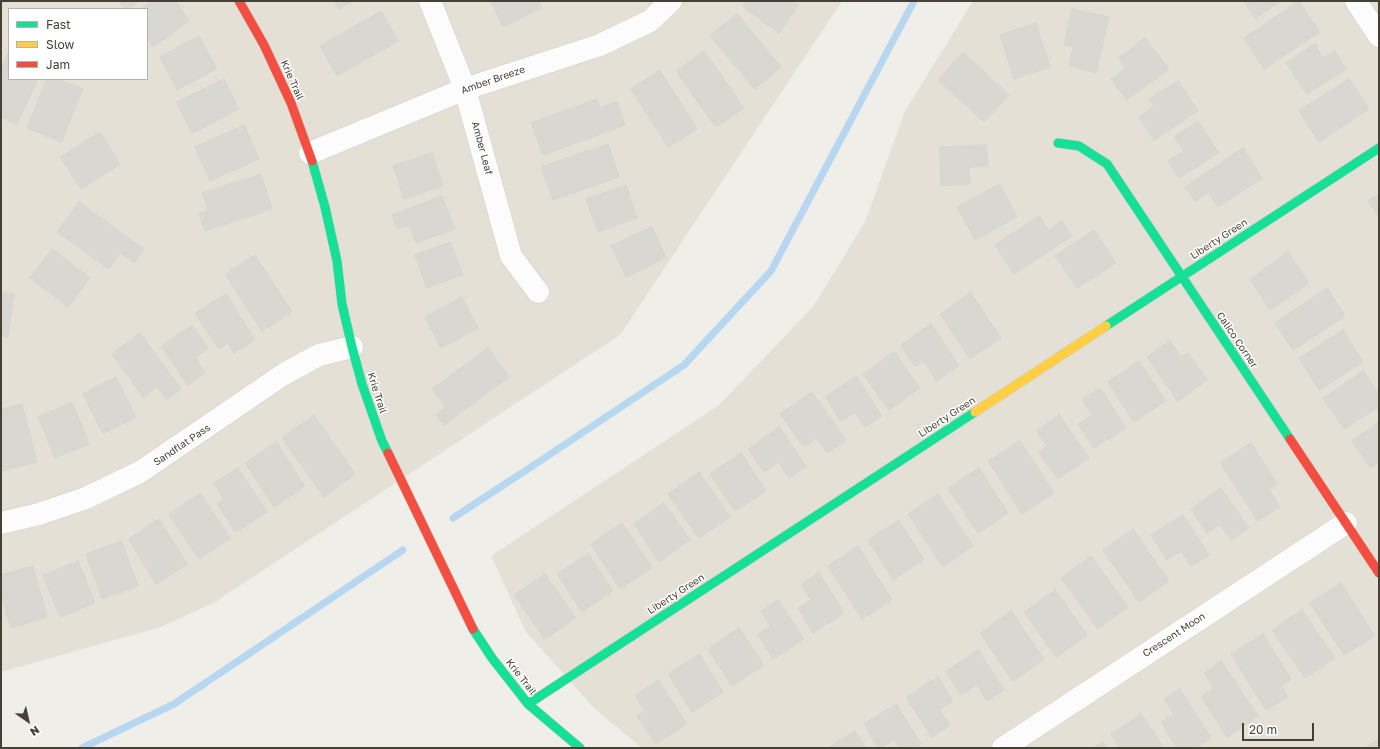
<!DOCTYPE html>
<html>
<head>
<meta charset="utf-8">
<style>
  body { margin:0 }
  #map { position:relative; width:1380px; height:749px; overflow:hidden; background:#f0eee8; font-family:"Golos Text",sans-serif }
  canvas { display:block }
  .frame { position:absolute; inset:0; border:2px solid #464035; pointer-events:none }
  .legend { position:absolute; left:8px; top:8px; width:140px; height:72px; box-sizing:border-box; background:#fff; border:1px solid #b5b3ae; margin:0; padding:5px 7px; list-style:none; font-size:12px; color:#464035 }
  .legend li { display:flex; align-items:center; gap:8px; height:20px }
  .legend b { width:20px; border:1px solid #b5b3ae }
  .north { position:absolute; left:8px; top:701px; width:40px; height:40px; -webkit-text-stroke:3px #fff; paint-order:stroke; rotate:146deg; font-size:11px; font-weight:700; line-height:16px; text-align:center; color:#464035 }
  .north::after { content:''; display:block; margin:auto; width:14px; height:18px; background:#464035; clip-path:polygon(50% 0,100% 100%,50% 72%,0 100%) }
  .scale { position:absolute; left:1242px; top:723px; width:72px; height:18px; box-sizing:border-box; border:2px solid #464035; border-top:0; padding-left:5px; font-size:12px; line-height:14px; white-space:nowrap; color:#464035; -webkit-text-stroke:3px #fff; paint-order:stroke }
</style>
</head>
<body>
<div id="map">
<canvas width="1380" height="749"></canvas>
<div class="frame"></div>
<ul class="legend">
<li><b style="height:5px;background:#16e098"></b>Fast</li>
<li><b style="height:5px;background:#ffcf43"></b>Slow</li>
<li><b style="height:5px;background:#f24e42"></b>Jam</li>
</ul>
<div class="north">N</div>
<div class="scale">20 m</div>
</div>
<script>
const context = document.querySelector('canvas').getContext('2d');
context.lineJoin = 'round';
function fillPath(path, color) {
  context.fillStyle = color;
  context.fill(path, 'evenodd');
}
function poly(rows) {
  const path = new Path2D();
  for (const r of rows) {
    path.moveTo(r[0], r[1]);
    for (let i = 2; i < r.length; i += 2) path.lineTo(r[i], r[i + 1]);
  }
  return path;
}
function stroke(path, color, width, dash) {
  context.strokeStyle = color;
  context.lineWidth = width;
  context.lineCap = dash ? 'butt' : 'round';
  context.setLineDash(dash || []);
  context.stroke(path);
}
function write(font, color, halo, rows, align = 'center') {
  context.font = font + ' "Golos Text",sans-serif';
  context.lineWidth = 3;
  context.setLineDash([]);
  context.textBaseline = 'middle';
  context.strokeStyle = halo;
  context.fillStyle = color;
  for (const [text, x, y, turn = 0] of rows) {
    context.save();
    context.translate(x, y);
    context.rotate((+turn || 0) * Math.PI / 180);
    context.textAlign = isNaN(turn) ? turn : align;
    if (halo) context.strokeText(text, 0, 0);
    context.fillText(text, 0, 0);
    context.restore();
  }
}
fillPath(poly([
  [1,1,842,1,620,335,215,602,161,627,1,672],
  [9,9,147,9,147,79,9,79],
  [973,1,1379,1,1379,748,642,748,595,709,526,632,491,556,719,405,813,307,865,222,905,111]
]), '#e4e0d5');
stroke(poly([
  [453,518,528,469,684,365,771,271,914,1],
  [82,748,174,704,403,550]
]), '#b7d6f0', 7);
const building = poly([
  [119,1,139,1,128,9,125,9,119,1],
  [152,1,176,1,189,21,153,47,147,38,147,9,140,9,152,1],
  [334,1,353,1,339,9,334,1],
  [491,1,539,1,542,8,503,27,491,1],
  [747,1,792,1,798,5,779,33,743,7,747,1],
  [1244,1,1281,1,1255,18,1244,1],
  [1299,1,1320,32,1264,69,1244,38,1299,1],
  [1072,9,1109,17,1096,73,1069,66,1073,47,1064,45,1072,9],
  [381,11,398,41,337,76,320,46,381,11],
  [737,14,781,67,755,89,710,36,737,14],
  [1036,23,1050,67,1014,79,1000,35,1036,23],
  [199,36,217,69,177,90,160,57,199,36],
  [1145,38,1169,69,1127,100,1111,79,1126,68,1119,58,1145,38],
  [1315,44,1323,58,1335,51,1346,69,1307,94,1286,63,1315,44],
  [9,51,9,79,33,79,37,81,17,124,1,117,1,68,9,51],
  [704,51,744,108,716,127,676,71,704,51],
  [963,52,1009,95,984,122,938,80,963,52],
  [660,70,697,129,668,147,631,89,660,70],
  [47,79,58,79,83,89,61,142,27,128,47,79],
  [224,79,239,109,192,133,176,102,224,79],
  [1349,79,1369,109,1319,142,1299,111,1349,79],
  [1178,81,1198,111,1154,140,1139,117,1154,107,1149,99,1178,81],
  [597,99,600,108,617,101,625,125,543,155,531,123,597,99],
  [1198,121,1219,153,1179,178,1168,161,1184,151,1174,137,1198,121],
  [244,125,259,159,210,181,195,147,244,125],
  [100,132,120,164,81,189,60,157,100,132],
  [608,144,619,177,553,200,541,167,608,144],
  [986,145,988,166,969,167,970,184,941,186,940,147,986,145],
  [1243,148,1262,178,1218,207,1208,192,1195,201,1185,187,1243,148],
  [432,153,443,186,404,199,393,166,432,153],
  [261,174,272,209,205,231,199,213,208,211,202,193,261,174],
  [1000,184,1017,217,975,240,957,207,1000,184],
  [626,185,637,218,598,232,586,199,626,185],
  [1379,194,1379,217,1368,201,1379,194],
  [442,196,455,229,416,243,409,225,398,229,392,215,442,196],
  [79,202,144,249,134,263,120,253,109,269,57,232,79,202],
  [1039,216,1048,230,1062,221,1072,236,1014,274,995,245,1039,216],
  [652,227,666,258,626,277,611,246,652,227],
  [1094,230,1116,263,1077,288,1055,256,1094,230],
  [450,242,463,275,427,288,415,255,450,242],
  [52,249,90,278,68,307,30,278,52,249],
  [1288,252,1309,283,1270,310,1250,279,1288,252],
  [255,255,292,312,262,331,225,274,255,255],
  [1327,288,1345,316,1293,350,1275,323,1327,288],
  [1,293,14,294,8,337,1,336,1,293],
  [971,293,1001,338,970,359,940,314,971,293],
  [226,294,255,340,234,353,228,343,219,349,195,313,226,294],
  [462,297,478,328,441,348,425,317,462,297],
  [931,324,959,366,936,381,924,361,915,367,901,345,931,324],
  [192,325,208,348,195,358,205,373,188,385,161,346,192,325],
  [1343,330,1363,362,1319,390,1299,358,1343,330],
  [140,333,181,389,167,400,157,387,143,397,112,354,140,333],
  [1170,341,1181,357,1188,353,1207,380,1178,401,1147,357,1170,341],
  [488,348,509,377,444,425,436,415,446,407,432,389,488,348],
  [894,352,920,388,889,410,863,374,894,352],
  [1139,361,1166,401,1134,422,1108,382,1139,361],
  [1363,371,1379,395,1379,407,1344,429,1323,398,1363,371],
  [856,376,882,416,865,427,855,412,841,421,825,397,856,376],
  [116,377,136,417,103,434,83,394,116,377],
  [1100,388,1126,428,1094,448,1078,424,1092,415,1082,400,1100,388],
  [812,392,846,440,827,453,816,438,804,447,780,414,812,392],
  [72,402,89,444,55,458,38,417,72,402],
  [22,404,37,462,1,471,1,409,22,404],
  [314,415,355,474,324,497,282,438,314,415],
  [1059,415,1089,458,1058,479,1038,452,1047,446,1036,431,1059,415],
  [1379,422,1379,462,1371,468,1352,441,1379,422],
  [779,427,806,466,789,478,778,462,764,472,748,449,779,427],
  [1020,441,1054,493,1022,514,988,461,1020,441],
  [276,442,305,486,274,507,245,463,276,442],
  [1251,443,1277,484,1269,489,1280,507,1258,521,1220,463,1251,443],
  [741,453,766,491,735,511,710,474,741,453],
  [238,468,267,512,236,532,217,504,224,499,214,483,238,468],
  [979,468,1008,513,978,533,948,488,979,468],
  [699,472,730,517,699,538,668,494,699,472],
  [1221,488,1249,528,1231,540,1220,524,1207,533,1191,509,1221,488],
  [200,493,230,538,199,559,169,514,200,493],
  [938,494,973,546,943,567,908,514,938,494],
  [664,503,690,540,659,562,634,524,664,503],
  [1183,515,1209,555,1191,566,1181,551,1167,560,1151,535,1183,515],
  [159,519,187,564,156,584,128,539,159,519],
  [899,520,924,560,893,579,868,540,899,520],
  [622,523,652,568,620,589,591,544,622,523],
  [1133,529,1169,581,1139,602,1103,550,1133,529],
  [122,541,138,586,102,599,86,554,122,541],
  [858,546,892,600,862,619,828,566,858,546],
  [588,554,613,591,582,612,557,574,588,554],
  [1091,556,1128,607,1098,629,1061,578,1091,556],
  [78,561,95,603,60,617,43,575,78,561],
  [33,566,47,617,11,628,1,595,1,575,33,566],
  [819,573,844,613,813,633,798,608,811,600,801,585,819,573],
  [545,574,576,618,545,639,514,595,545,574],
  [1341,583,1375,636,1344,655,1310,603,1341,583],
  [1055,590,1087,635,1056,657,1024,612,1055,590],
  [778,600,804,639,773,659,758,634,771,626,761,611,778,600],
  [1302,610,1335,658,1305,678,1272,630,1302,610],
  [1011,611,1044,659,1013,681,980,633,1011,611],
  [739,628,764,665,732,686,708,649,739,628],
  [1263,634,1291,679,1281,686,1288,697,1266,710,1231,654,1263,634],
  [978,650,1004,690,987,701,977,685,961,695,946,671,978,650],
  [699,654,723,692,692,712,668,674,699,654],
  [1221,661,1258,716,1227,737,1201,697,1214,688,1204,673,1221,661],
  [938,677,953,701,939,710,950,725,932,737,906,697,938,677],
  [658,680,687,724,656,744,637,716,645,711,635,696,658,680],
  [1180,689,1211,738,1195,748,1177,748,1161,722,1174,714,1164,699,1180,689],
  [896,704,921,744,915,748,900,748,894,740,881,748,878,748,864,724,896,704],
  [1141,714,1164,748,1120,748,1111,734,1141,714],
  [855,731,866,748,828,748,855,731],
  [1379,739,1379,748,1365,748,1379,739],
  [1103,742,1107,748,1093,748,1103,742]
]);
fillPath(building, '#d9d7d1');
stroke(building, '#d8d5ce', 1);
const street = poly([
  [430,1,465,89,511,256,538,292],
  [1356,1,1379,36],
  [310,153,465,89,600,45,650,21,671,1],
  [1,523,39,514,86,498,140,472,284,374,319,355,352,347],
  [1003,748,1346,523]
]);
const fast = poly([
  [1058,143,1079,146,1107,164,1290,439],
  [312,161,325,207,337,261,342,304,352,347,362,384,382,441,388,453],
  [1106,326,1379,148],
  [473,629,492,658,528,704,580,748],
  [528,704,975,412]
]);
const slow = poly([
  [975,412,1106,326]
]);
const jam = poly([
  [239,1,264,45,291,103,312,161],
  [1290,439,1379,573],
  [388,453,473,629]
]);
stroke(street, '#ceccc6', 23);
stroke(fast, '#d0ccbf', 10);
stroke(slow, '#d0ccbf', 10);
stroke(jam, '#d0ccbf', 10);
stroke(street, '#fdfcfc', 22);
stroke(fast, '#16e098', 9);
stroke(slow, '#ffcf43', 9);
stroke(jam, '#f24e42', 9);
write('10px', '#464035', '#fff', [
  ["Krie Trail",292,80,66],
  ["Amber Breeze",493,80,-19],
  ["Amber Leaf",482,148,75],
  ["Liberty Green",1219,239,-33],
  ["Calico Corner",1237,340,56],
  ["Krie Trail",377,393,72],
  ["Liberty Green",947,417,-33],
  ["Sandflat Pass",182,445,-34],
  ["Liberty Green",676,594,-33],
  ["Crescent Moon",1174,635,-33],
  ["Krie Trail",521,677,52]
]);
</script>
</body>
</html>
